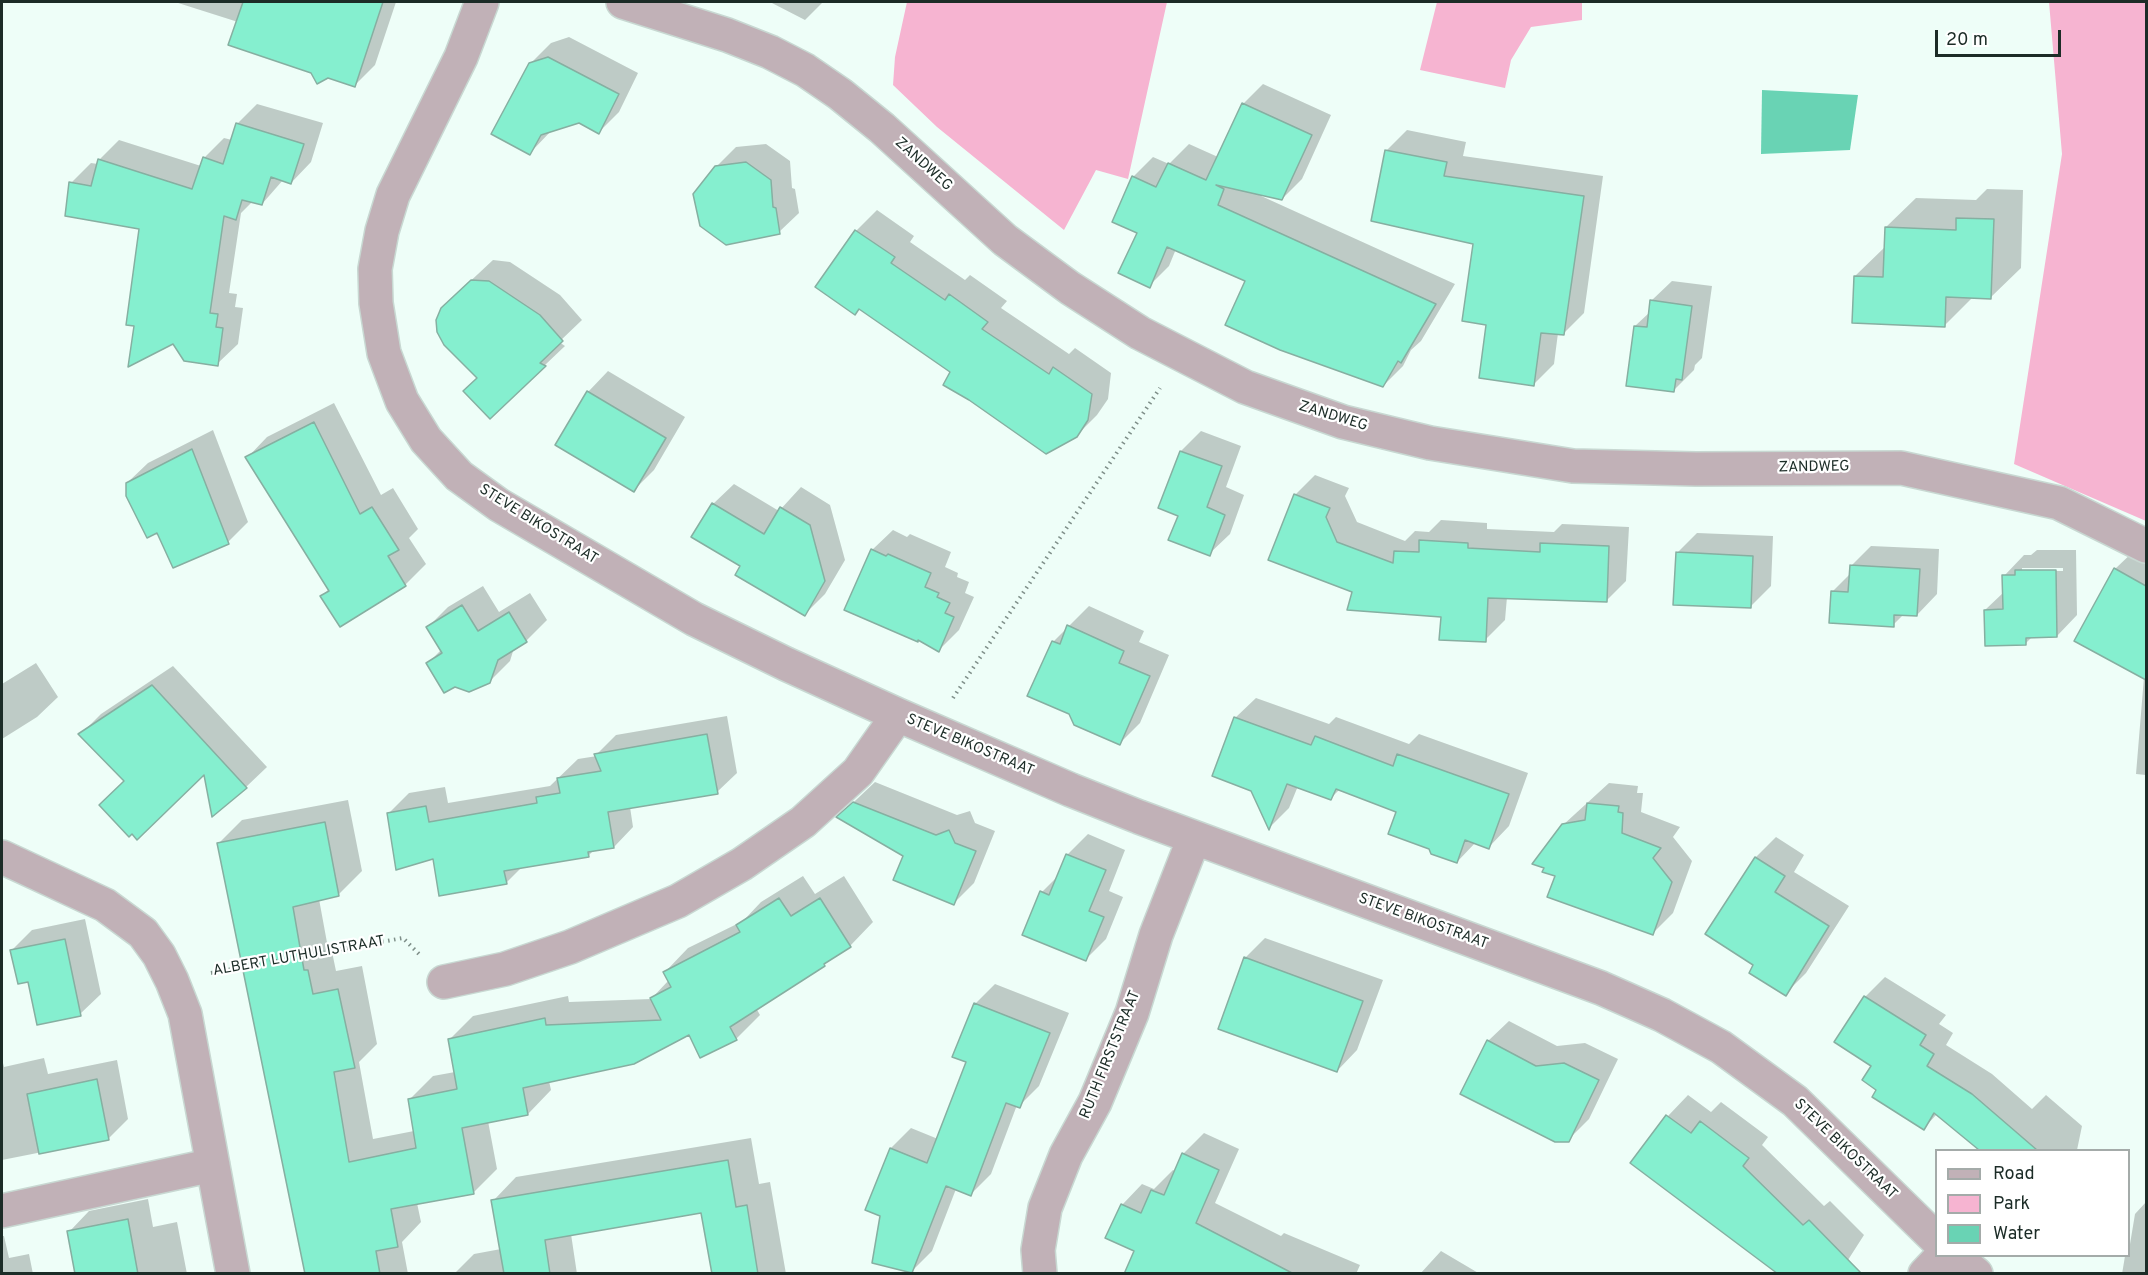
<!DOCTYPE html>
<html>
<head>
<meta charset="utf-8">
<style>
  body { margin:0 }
  #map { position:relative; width:2148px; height:1275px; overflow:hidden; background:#eefef8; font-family:Overpass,sans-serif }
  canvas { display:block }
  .frame { position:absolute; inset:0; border:3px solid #1c2c27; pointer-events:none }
  .legend { position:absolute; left:1935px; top:1149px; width:195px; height:108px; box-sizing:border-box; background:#fff; border:2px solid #a4aba9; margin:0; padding:8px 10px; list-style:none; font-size:18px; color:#1c2c27 }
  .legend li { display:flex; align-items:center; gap:12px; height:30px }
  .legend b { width:30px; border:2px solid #a4aba9 }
  .scale { position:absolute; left:1935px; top:30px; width:126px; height:27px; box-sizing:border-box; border:3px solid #1c2c27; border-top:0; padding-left:8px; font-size:18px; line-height:21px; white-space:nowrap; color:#1c2c27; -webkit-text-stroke:4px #fff; paint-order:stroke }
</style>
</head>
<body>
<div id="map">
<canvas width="2148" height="1275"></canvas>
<div class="frame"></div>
<ul class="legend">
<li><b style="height:8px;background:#c1b1b7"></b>Road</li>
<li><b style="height:16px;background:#f6b4d1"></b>Park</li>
<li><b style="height:16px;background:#69d3b4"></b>Water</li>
</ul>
<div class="scale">20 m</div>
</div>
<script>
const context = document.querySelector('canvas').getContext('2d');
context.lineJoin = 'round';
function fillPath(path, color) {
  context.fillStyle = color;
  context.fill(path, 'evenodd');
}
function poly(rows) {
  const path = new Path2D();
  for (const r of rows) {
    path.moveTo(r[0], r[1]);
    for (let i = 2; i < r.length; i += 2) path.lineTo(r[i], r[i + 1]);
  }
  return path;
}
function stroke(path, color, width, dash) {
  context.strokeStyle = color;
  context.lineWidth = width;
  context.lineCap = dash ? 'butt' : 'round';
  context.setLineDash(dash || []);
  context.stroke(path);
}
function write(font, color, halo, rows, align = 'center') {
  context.font = font + ' Overpass,sans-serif';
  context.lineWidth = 4.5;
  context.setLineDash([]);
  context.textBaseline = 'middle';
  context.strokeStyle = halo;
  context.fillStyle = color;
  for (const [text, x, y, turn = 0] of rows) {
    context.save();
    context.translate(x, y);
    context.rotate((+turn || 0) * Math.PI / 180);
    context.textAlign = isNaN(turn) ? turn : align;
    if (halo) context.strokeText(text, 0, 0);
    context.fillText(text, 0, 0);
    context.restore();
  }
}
fillPath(poly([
  [907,2,1167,2,1128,179,1096,170,1064,230,937,127,893,85,895,57],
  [1437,2,1582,2,1582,20,1531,27,1511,60,1505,88,1420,70],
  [2049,2,2146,2,2146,521,2014,464,2062,154]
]), '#f6b4d1');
fillPath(poly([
  [1762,90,1858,95,1850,150,1761,154]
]), '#69d3b4');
fillPath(poly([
  [175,2,396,2,375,65,355,85,312,71,238,22],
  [770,2,823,2,805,20],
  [569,37,638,73,619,112,599,132,579,122,552,130,530,153,530,64,551,43],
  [1263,84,1331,115,1302,179,1282,199,1259,195,1455,284,1421,341,1411,350,1403,366,1383,386,1247,281,1176,249,1169,266,1149,286,1139,232,1133,177,1153,157,1169,164,1189,144,1218,157,1243,104],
  [257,104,323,123,311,162,291,183,283,180,262,204,253,201,241,213,229,293,237,294,235,307,243,308,238,344,217,364,135,325,140,228,71,183,91,163,98,164,99,160,119,140,201,166,204,158,224,138,232,140,237,124],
  [1407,130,1466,142,1463,156,1603,176,1584,313,1563,334,1558,333,1554,364,1533,385,1488,324,1474,243,1386,151],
  [766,144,790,161,792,188,795,189,799,213,779,232,716,167,736,147],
  [1987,189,2023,190,2021,268,1991,297,1973,297,1944,326,1855,276,1886,246,1886,227,1916,198,1976,200],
  [877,210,914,236,910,242,965,280,970,275,1007,301,1001,308,1069,354,1075,348,1111,373,1108,399,1097,415,1076,436,952,371,859,308,817,287,856,231],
  [493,260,510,262,560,295,582,320,559,342,565,346,545,365,478,378,463,288],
  [1672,281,1712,286,1702,358,1695,365,1694,370,1673,391,1635,326,1650,312,1651,301],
  [608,371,685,417,654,470,634,490,588,392],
  [334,403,381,495,393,488,418,529,409,538,426,564,405,585,341,625,322,596,329,589,247,458,267,437],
  [213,430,248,522,228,542,158,531,127,483,148,463],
  [1201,431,1241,446,1226,487,1244,495,1230,534,1209,554,1180,515,1181,451],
  [1315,475,1349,488,1345,496,1357,522,1405,541,1415,531,1429,532,1441,520,1487,523,1487,529,1554,532,1562,524,1629,527,1626,581,1606,601,1507,597,1505,620,1485,640,1442,615,1354,592,1295,495],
  [734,484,779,511,801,487,830,505,845,560,825,594,805,614,743,566,713,504],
  [893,530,907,537,910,534,951,552,945,567,958,573,957,577,969,582,965,593,974,597,959,630,939,650,872,550],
  [1697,533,1773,536,1771,586,1750,607,1677,553],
  [1871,546,1939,549,1937,594,1917,615,1904,614,1893,625,1832,592,1851,573,1851,566],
  [2136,549,2146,555,2146,775,2136,774,2144,677,2115,569],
  [2037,550,2076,550,2077,615,2057,636,2033,636,2025,644,1985,610,2004,592,2004,576,2024,555,2031,555],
  [2022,568,2063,568,2063,571,2022,571],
  [483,586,499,612,530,593,547,620,526,641,514,648,510,661,489,682,428,663,442,649,428,627,448,607],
  [1089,606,1144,631,1139,642,1169,655,1140,723,1119,744,1053,642],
  [36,663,58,697,37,717,2,739,2,684],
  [173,666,267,767,246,787,213,814,204,772,81,734,101,714],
  [1256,698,1329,724,1336,717,1409,744,1419,734,1528,773,1509,826,1489,847,1476,842,1457,862,1430,848,1397,812,1340,789,1331,798,1298,786,1289,808,1269,828,1235,718],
  [727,716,737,773,717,792,630,807,633,827,614,847,594,850,588,856,522,867,506,883,434,857,389,813,409,793,445,787,448,803,550,786,578,759,597,756,596,755,616,735],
  [875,782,957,815,970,811,975,823,995,831,974,883,954,903,905,856,838,817],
  [1609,783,1638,786,1637,793,1643,793,1641,812,1680,827,1673,837,1692,861,1673,913,1653,933,1557,875,1563,825],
  [348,800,362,871,338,895,319,899,328,948,331,947,336,971,362,966,377,1044,359,1062,373,1139,414,1131,409,1100,433,1076,455,1072,449,1040,473,1016,568,996,569,1002,651,999,669,980,665,972,688,948,743,921,761,902,803,876,815,894,844,876,873,922,850,946,832,957,824,965,756,1008,760,1015,736,1039,689,1033,549,1081,551,1090,528,1114,488,1121,497,1169,473,1193,417,1203,421,1222,402,1242,408,1274,306,1274,219,843,242,820],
  [1088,834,1125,850,1109,891,1123,897,1106,939,1086,959,1042,892,1059,875,1067,855],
  [1776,837,1804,855,1794,872,1849,906,1806,973,1785,994,1755,965,1707,934,1756,857],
  [85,919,101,994,80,1014,29,980,12,950,32,930],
  [1265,938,1383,980,1357,1050,1337,1071,1245,958],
  [1885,977,1946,1015,1939,1024,1953,1033,1946,1045,1992,1074,2032,1109,2046,1095,2082,1126,2077,1150,1981,1150,1937,1114,1924,1128,1879,1089,1873,1065,1865,997],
  [995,984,1069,1013,1039,1086,1019,1106,1017,1105,991,1174,971,1194,956,1189,932,1251,912,1271,891,1148,911,1128,938,1139,968,1061,975,1004],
  [1509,1021,1557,1046,1585,1043,1618,1059,1589,1119,1568,1140,1488,1041],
  [44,1058,48,1074,117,1060,128,1119,108,1139,2,1160,2,1059,4,1067],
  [1688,1095,1711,1112,1721,1102,1768,1137,1762,1145,1824,1206,1830,1201,1864,1235,1839,1274,1632,1163,1668,1116],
  [1204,1133,1239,1149,1215,1203,1281,1236,1284,1233,1360,1265,1356,1274,1125,1274,1136,1250,1122,1205,1142,1184,1154,1189,1173,1170,1175,1171,1183,1154],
  [751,1138,759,1184,770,1182,786,1274,713,1274,703,1211,571,1234,577,1274,454,1274,474,1254,501,1249,493,1201,516,1177],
  [148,1199,153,1227,177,1222,187,1274,77,1274,69,1232,89,1211],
  [2146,1202,2146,1274,2122,1274,2125,1256,2128,1256,2135,1214],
  [2,1236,4,1236,9,1258,29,1254,33,1274,2,1274],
  [1441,1251,1480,1274,1420,1274]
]), '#0003');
const building = poly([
  [243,2,383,2,355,87,328,78,317,84,311,73,228,45,243,2],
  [548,57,619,94,599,134,579,123,541,135,530,155,491,134,529,63,548,57],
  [1242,103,1312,135,1282,200,1216,185,1224,189,1218,205,1436,304,1401,363,1398,361,1383,387,1280,350,1225,325,1245,281,1167,247,1150,288,1118,273,1137,233,1112,222,1132,176,1156,187,1168,163,1206,180,1242,103],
  [236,123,304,144,291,184,271,177,262,205,242,200,236,220,224,216,210,313,218,314,216,327,223,328,218,366,184,361,173,344,128,367,134,326,126,325,139,229,65,216,69,182,91,186,98,159,192,189,203,157,223,164,236,123],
  [1385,150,1447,162,1444,176,1584,196,1564,335,1541,333,1534,386,1479,378,1486,325,1462,321,1473,244,1371,221,1385,150],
  [746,162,771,180,773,207,776,208,780,234,726,245,700,226,693,194,715,166,746,162],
  [1956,218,1994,219,1991,299,1946,297,1945,327,1852,323,1854,276,1883,277,1885,227,1956,230,1956,218],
  [855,230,895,257,891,263,945,300,949,294,988,322,982,329,1049,374,1053,367,1092,394,1088,420,1077,437,1046,454,969,400,943,385,950,372,859,309,855,315,815,287,855,230],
  [471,280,489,281,540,315,563,341,540,363,546,366,490,419,463,391,477,378,444,345,437,332,436,320,441,308,471,280],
  [1650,300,1692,306,1682,380,1676,379,1674,392,1626,386,1634,326,1647,327,1650,300],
  [587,391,666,438,634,492,555,445,587,391],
  [314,422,360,514,372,507,399,550,388,556,406,586,340,627,320,596,329,591,245,457,314,422],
  [192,449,229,544,173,568,157,533,147,538,126,496,126,483,192,449],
  [1180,451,1222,466,1207,507,1225,515,1210,556,1168,540,1178,516,1158,508,1180,451],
  [1294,494,1330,508,1326,517,1337,542,1393,563,1394,551,1419,552,1419,540,1468,543,1468,548,1540,552,1540,543,1609,546,1607,602,1488,598,1486,642,1439,640,1441,617,1347,610,1352,592,1268,560,1294,494],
  [712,503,764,534,780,507,810,525,825,581,805,616,735,575,740,566,691,537,712,503],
  [871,549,886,556,888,554,931,573,925,587,939,593,937,597,950,603,945,613,954,617,939,652,918,640,918,642,844,610,871,549],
  [1676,552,1753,556,1751,608,1673,605,1676,552],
  [1850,565,1920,569,1917,616,1894,615,1894,627,1829,623,1831,591,1848,592,1850,565],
  [2114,568,2146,586,2146,680,2074,641,2114,568],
  [2015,570,2056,570,2057,637,2026,638,2026,645,1985,646,1984,610,2003,609,2002,575,2015,575,2015,570],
  [462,605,478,631,509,612,527,642,498,660,490,683,469,692,455,687,444,693,426,663,442,653,426,627,462,605],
  [1067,625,1124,651,1119,663,1150,676,1120,745,1074,725,1069,714,1027,696,1052,641,1060,644,1067,625],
  [152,685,247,788,212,817,204,775,137,840,132,834,129,837,99,805,124,781,78,734,152,685],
  [1234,717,1311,745,1315,736,1393,766,1397,754,1509,794,1489,849,1465,840,1457,863,1431,854,1429,849,1388,834,1396,812,1336,789,1331,800,1287,784,1269,830,1251,791,1212,776,1234,717],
  [707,734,718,794,608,812,614,848,588,852,589,857,504,871,507,884,439,896,433,859,396,870,387,813,426,806,429,822,537,803,536,797,560,793,557,778,601,771,594,754,707,734],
  [853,802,936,835,949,830,955,843,976,851,954,905,893,880,903,856,836,817,853,802],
  [1587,803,1619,806,1618,812,1623,813,1622,833,1661,848,1653,858,1672,882,1653,935,1547,897,1555,876,1542,872,1544,868,1532,864,1562,824,1585,820,1587,803],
  [325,822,339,896,293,907,304,970,308,970,313,994,338,989,355,1068,334,1072,349,1162,416,1148,408,1099,457,1089,448,1039,545,1018,546,1025,661,1020,650,998,671,987,663,972,740,932,736,925,779,898,791,916,820,898,851,947,824,964,825,966,730,1027,737,1040,700,1058,689,1035,634,1064,523,1088,528,1115,462,1128,474,1194,391,1209,398,1247,376,1251,380,1274,305,1274,217,843,325,822],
  [1066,854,1106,870,1089,911,1104,917,1086,961,1022,935,1040,891,1049,895,1066,854],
  [1755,857,1785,876,1775,892,1829,926,1786,996,1749,973,1753,965,1705,934,1755,857],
  [65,939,81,1016,37,1025,28,982,18,984,10,950,65,939],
  [1244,957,1363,1001,1337,1072,1218,1029,1244,957],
  [1864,996,1926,1035,1920,1045,1934,1054,1927,1066,1972,1094,2037,1150,1979,1150,1934,1113,1924,1130,1872,1097,1876,1090,1862,1080,1871,1066,1834,1042,1864,996],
  [974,1003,1050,1033,1020,1108,1006,1103,971,1196,946,1186,912,1273,872,1263,880,1216,865,1210,890,1148,927,1163,966,1062,952,1057,974,1003],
  [1487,1040,1536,1066,1564,1063,1599,1080,1569,1142,1555,1142,1460,1094,1487,1040],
  [97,1079,109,1140,39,1154,27,1094,97,1079],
  [1666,1115,1691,1133,1700,1121,1749,1158,1743,1166,1803,1225,1809,1220,1862,1274,1778,1274,1630,1163,1666,1115],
  [1182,1153,1219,1170,1196,1223,1294,1274,1124,1274,1134,1251,1105,1238,1121,1204,1141,1213,1151,1190,1164,1195,1182,1153],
  [728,1160,736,1207,747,1205,758,1274,712,1274,701,1213,545,1240,550,1274,504,1274,491,1200,728,1160],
  [128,1219,138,1274,75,1274,67,1231,128,1219]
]);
fillPath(building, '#85efcf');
stroke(building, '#86afa1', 1.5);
const street = poly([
  [482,2,461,57,393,195,382,231,375,269,376,303,384,353,402,401,426,440,459,476,499,505,694,619,786,664,898,715,1071,790,1139,817,1601,988,1662,1015,1721,1047,1795,1101,1936,1239],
  [623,2,727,35,770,52,805,70,840,94,882,128,1005,240,1070,288,1140,333,1245,387,1343,422,1430,443,1573,466,1696,469,1901,468,2059,503,2146,546],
  [2,857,105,905,143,933,159,955,172,981,185,1014,233,1274],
  [444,982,505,969,570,947,678,901,742,864,803,822,858,772,898,715],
  [2,1211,213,1165],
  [1954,1256,1976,1274],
  [1040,1274,1038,1250,1045,1208,1066,1155,1095,1102,1132,1013,1156,935,1194,838],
  [1925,1274,1942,1256]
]);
stroke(street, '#c8d8d2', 36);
stroke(poly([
  [953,698,1160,388],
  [211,973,403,938,419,954]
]), '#7f8f89', 4, [1.5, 4.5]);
stroke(street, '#c1b1b7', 33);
write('15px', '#1c2c27', '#fff', [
  ["ZANDWEG",923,165,42],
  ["ZANDWEG",1333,417,17],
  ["ZANDWEG",1814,468,-1],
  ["STEVE BIKOSTRAAT",538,525,32],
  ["STEVE BIKOSTRAAT",970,746,23],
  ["STEVE BIKOSTRAAT",1423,922,20],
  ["ALBERT LUTHULISTRAAT",299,957,-10],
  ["RUTH FIRSTSTRAAT",1111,1055,-68],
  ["STEVE BIKOSTRAAT",1845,1150,44]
]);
</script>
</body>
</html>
